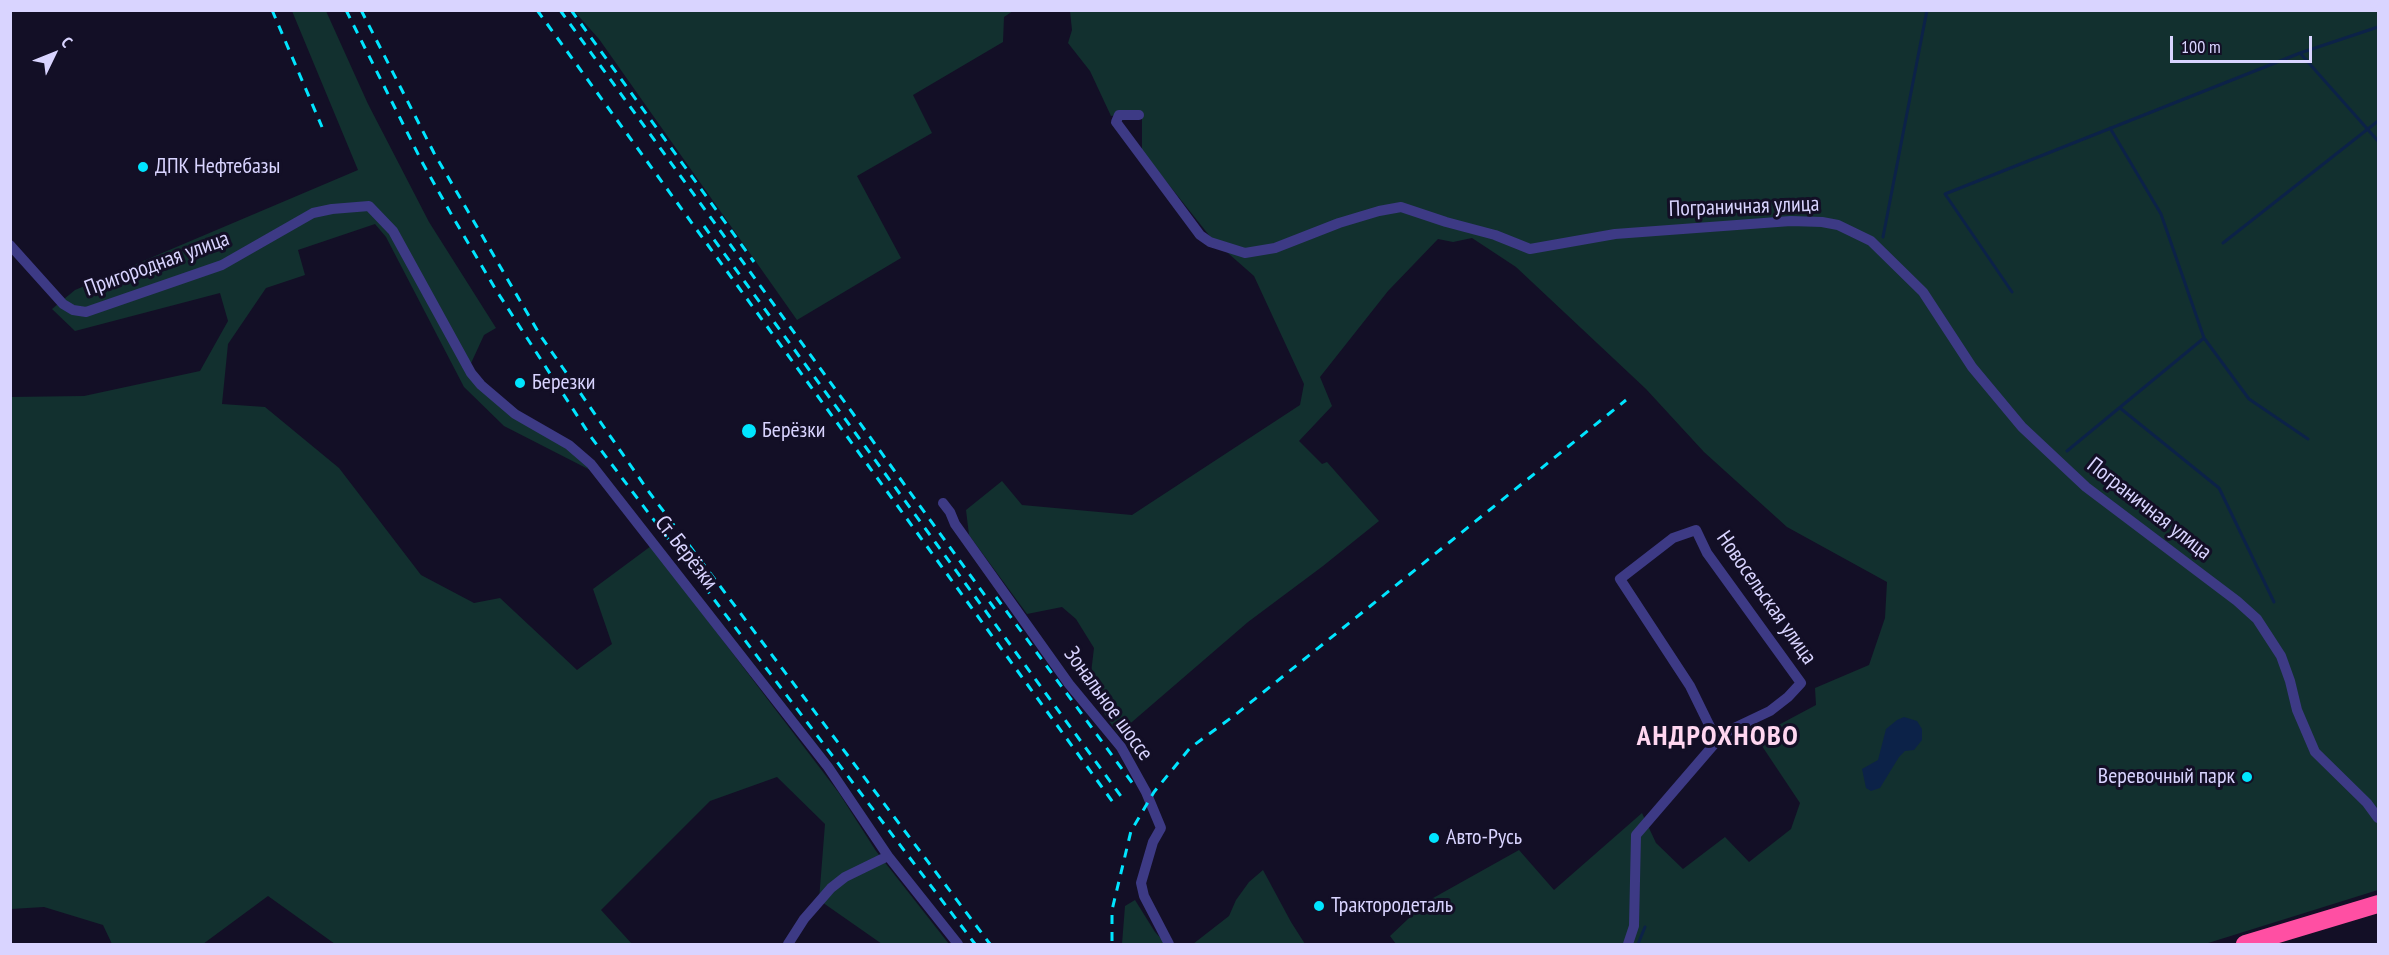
<!DOCTYPE html>
<html>
<head>
<meta charset="utf-8">
<style>
  body { margin:0 }
  #map { position:relative; width:2389px; height:955px; overflow:hidden; background:#130f26; font-family:"PT Sans Narrow",sans-serif }
  canvas { display:block }
  .frame { position:absolute; inset:0; border:12px solid #d9d4ff; pointer-events:none }
  .north { position:absolute; left:24px; top:24px; width:60px; height:60px; -webkit-text-stroke:4px #130f26; paint-order:stroke; rotate:47deg; font-size:16px; font-weight:700; line-height:24px; text-align:center; color:#d9d4ff }
  .north::after { content:''; display:block; margin:auto; width:21px; height:27px; background:#d9d4ff; clip-path:polygon(50% 0,100% 100%,50% 72%,0 100%) }
  .scale { position:absolute; left:2170px; top:36px; width:142px; height:27px; box-sizing:border-box; border:3px solid #d9d4ff; border-top:0; padding-left:8px; font-size:18px; line-height:21px; white-space:nowrap; color:#d9d4ff; -webkit-text-stroke:4px #130f26; paint-order:stroke }
</style>
</head>
<body>
<div id="map">
<canvas width="2389" height="955"></canvas>
<div class="frame"></div>
<div class="north">С</div>
<div class="scale">100 m</div>
</div>
<script>
const context = document.querySelector('canvas').getContext('2d');
context.lineJoin = 'round';
function fillPath(path, color) {
  context.fillStyle = color;
  context.fill(path, 'evenodd');
}
function poly(rows) {
  const path = new Path2D();
  for (const r of rows) {
    path.moveTo(r[0], r[1]);
    for (let i = 2; i < r.length; i += 2) path.lineTo(r[i], r[i + 1]);
  }
  return path;
}
function stroke(path, color, width, dash) {
  context.strokeStyle = color;
  context.lineWidth = width;
  context.lineCap = dash ? 'butt' : 'round';
  context.setLineDash(dash || []);
  context.stroke(path);
}
function write(font, color, halo, rows, align = 'center') {
  context.font = font + ' "PT Sans Narrow",sans-serif';
  context.lineWidth = 6;
  context.setLineDash([]);
  context.textBaseline = 'middle';
  context.strokeStyle = halo;
  context.fillStyle = color;
  for (const [text, x, y, turn = 0] of rows) {
    context.save();
    context.translate(x, y);
    context.rotate((+turn || 0) * Math.PI / 180);
    context.textAlign = isNaN(turn) ? turn : align;
    if (halo) context.strokeText(text, 0, 0);
    context.fillText(text, 0, 0);
    context.restore();
  }
}
fillPath(poly([
  [292,11,326,11,368,104,429,222,496,328,484,335,467,372,568,448,592,471,504,426,464,387,386,237,375,224,298,250,305,275,266,288,228,344,222,404,265,407,339,468,421,575,474,603,500,598,577,670,612,644,593,589,651,546,839,793,876,851,949,944,882,944,819,900,825,824,777,777,710,801,601,910,632,944,335,944,268,896,203,944,112,944,103,925,44,907,11,909,11,397,84,396,200,371,228,321,220,293,75,331,52,309,75,290,358,170],
  [574,11,1013,11,1004,17,1003,42,913,95,932,133,857,176,901,258,797,320,599,39],
  [1070,11,2378,11,2378,890,2205,944,1396,944,1390,936,1426,902,1519,850,1554,890,1642,813,1656,843,1683,869,1725,837,1749,862,1791,829,1800,803,1756,737,1816,705,1815,688,1869,665,1885,618,1887,582,1787,527,1704,452,1646,389,1516,267,1472,238,1453,242,1438,239,1388,291,1320,377,1332,406,1299,441,1322,464,1327,462,1379,521,1323,566,1248,622,1118,734,1095,700,1091,673,1094,648,1076,619,1062,607,1027,614,969,535,966,510,1002,481,1022,505,1132,515,1300,405,1304,384,1254,276,1212,239,1142,151,1142,112,1111,116,1090,71,1068,43,1072,30],
  [1263,870,1291,922,1305,944,1193,944,1229,916,1236,900,1249,882],
  [1135,900,1155,932,1166,944,1122,944,1125,906]
]), '#12302f');
fillPath(poly([
  [1904,717,1917,721,1922,729,1922,740,1914,750,1905,751,1899,757,1880,788,1871,791,1866,788,1862,769,1878,760,1886,729,1897,720]
]), '#0c2248');
stroke(poly([
  [2300,53,2378,141],
  [2110,128,2161,214,2204,338,2249,399,2308,439],
  [1883,237,1927,10],
  [2223,243,2378,121],
  [2012,292,1945,194,2300,53,2378,27],
  [2120,408,2219,488,2274,602],
  [2067,451,2204,338],
  [1638,944,1645,927]
]), '#0c2248', 3);
stroke(poly([
  [1139,115,1119,115,1116,122,1200,235,1210,242,1245,253,1275,248,1339,223,1379,211,1401,207,1446,222,1495,235,1530,249,1615,234,1791,221,1822,222,1838,225,1871,241,1923,292,1972,367,2022,427,2086,487,2237,601,2257,619,2281,656,2290,681,2297,710,2315,752,2367,803,2378,818],
  [10,245,63,304,73,310,86,312,222,265,313,213,332,209,369,206,393,231,471,373,481,385,515,414,569,445,591,464,828,767,888,856,958,944],
  [943,503,950,512,955,524,1069,684,1121,747,1146,792,1161,828,1153,842,1141,883,1144,896,1169,944],
  [788,944,804,919,831,888,845,877,888,856],
  [1628,944,1634,926,1636,835,1717,741,1730,730,1770,711,1788,697,1801,683,1707,553,1696,530,1673,538,1620,579,1690,686,1717,741]
]), '#3d3a85', 10);
stroke(poly([
  [2245,944,2378,904]
]), '#ff4fa3', 18);
stroke(poly([
  [272,10,322,127],
  [346,10,422,162,454,219,496,290,591,437,975,944],
  [361,10,434,153,540,335,649,492,990,944],
  [537,10,1115,805],
  [560,10,997,612],
  [571,10,754,262],
  [704,226,1123,799],
  [996,597,1136,788],
  [1112,941,1112,910,1131,831,1154,792,1190,748,1235,715,1626,400]
]), '#00e5ff', 3, [9, 8]);
for (const [x, y, r, color] of [
  [143,167,6,"#00e5ff"],
  [520,383,6,"#00e5ff"],
  [749,431,8,"#00e5ff"],
  [2247,777,6,"#00e5ff"],
  [1434,838,6,"#00e5ff"],
  [1319,906,6,"#00e5ff"]
]) {
  const dot = new Path2D();
  dot.arc(x, y, r, 0, 2 * Math.PI);
  context.fillStyle = color;
  context.fill(dot);
  stroke(dot, '#130f26', 2);
}
write('22px', '#d9d4ff', '#130f26', [
  ["ДПК Нефтебазы",155,167],
  ["Березки",532,383],
  ["Берёзки",762,431],
  ["Веревочный парк",2235,777,"right"],
  ["Авто-Русь",1446,838],
  ["Трактородеталь",1331,906]
], 'left');
write('22px', '#d9d4ff', '#130f26', [
  ["Пограничная улица",1744,207,-2],
  ["Пригородная улица",157,264,-20],
  ["Пограничная улица",2149,509,38],
  ["Ст. Берёзки",686,553,52],
  ["Новосельская улица",1766,598,55],
  ["Зональное шоссе",1108,704,54]
]);
context.letterSpacing = '1.5px';
write('bold 28px', '#ffd6f0', '#130f26', [
  ["АНДРОХНОВО",1718,737]
]);
context.letterSpacing = '0px';
</script>
</body>
</html>
